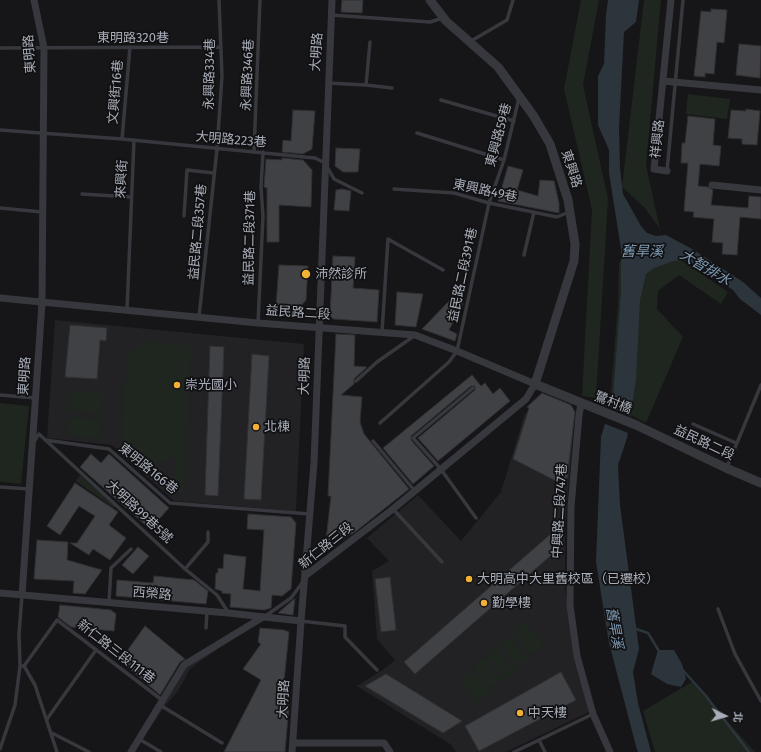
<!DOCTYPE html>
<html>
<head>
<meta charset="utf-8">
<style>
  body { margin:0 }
  #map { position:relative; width:761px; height:752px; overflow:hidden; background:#161618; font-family:"Fira Sans","Noto Sans TC",sans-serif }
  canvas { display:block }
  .north { position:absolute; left:705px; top:696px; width:40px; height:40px; -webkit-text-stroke:3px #111113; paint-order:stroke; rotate:95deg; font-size:11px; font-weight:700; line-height:16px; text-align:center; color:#a8adb8 }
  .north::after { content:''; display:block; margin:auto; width:14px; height:18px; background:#a8adb8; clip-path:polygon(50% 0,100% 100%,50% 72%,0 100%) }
</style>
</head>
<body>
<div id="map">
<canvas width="761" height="752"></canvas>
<div class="north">北</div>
</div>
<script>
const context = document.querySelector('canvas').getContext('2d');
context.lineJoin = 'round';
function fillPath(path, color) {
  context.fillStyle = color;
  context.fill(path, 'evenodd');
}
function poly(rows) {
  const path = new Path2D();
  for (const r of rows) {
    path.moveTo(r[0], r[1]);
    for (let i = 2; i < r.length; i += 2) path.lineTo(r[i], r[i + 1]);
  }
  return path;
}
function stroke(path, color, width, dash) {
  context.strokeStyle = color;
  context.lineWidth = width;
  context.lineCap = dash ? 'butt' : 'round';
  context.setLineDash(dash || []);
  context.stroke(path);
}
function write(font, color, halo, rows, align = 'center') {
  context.font = font + ' "Fira Sans","Noto Sans TC",sans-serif';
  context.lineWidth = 3.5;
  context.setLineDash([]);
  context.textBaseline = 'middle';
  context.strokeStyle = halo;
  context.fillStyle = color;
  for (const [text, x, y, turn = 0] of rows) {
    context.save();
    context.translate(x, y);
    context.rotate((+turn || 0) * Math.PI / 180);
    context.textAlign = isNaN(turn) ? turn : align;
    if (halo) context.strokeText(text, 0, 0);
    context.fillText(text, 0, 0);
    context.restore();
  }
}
fillPath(poly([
  [55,320,304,344,296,511,174,501,112,445,47,438],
  [525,413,573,434,565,527,565,587,567,605,589,712,506,752,456,752,450,744,357,686,384,669,395,660,377,639,372,571,389,561,367,538,418,495,461,541,501,492],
  [233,638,190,669,178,691,165,706,134,752,127,752,189,661]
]), '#222225');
fillPath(poly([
  [581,0,599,0,583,85,608,199,596,398,582,396,592,210,564,89],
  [644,0,661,0,646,166,660,229,645,208,622,187],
  [688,94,730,99,727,119,686,114],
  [646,246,678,258,728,292,721,304,679,275,658,291,657,309,683,337,646,423,610,403,618,304,619,262],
  [149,341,171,344,180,349,181,343,191,344,184,492,175,492,175,457,160,463,139,459,123,441,122,433,126,361,130,351],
  [71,391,103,394,101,414,69,410],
  [0,403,29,406,21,484,0,482],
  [69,417,101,420,99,439,67,435],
  [80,475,115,506,114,508,76,481],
  [524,622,544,644,531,655,512,634],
  [510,636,528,658,518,667,500,645],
  [497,647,516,669,506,678,487,656],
  [484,658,503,679,492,688,474,667],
  [471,669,491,690,478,702,459,681],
  [692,682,755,752,655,752,643,711]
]), '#1e261f');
fillPath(poly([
  [608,0,639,0,636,22,624,32,619,128,620,168,623,194,641,226,647,233,656,236,666,235,694,250,743,282,761,298,761,315,740,299,733,290,688,261,683,260,673,261,654,268,646,274,640,300,636,380,627,438,618,465,620,505,639,649,633,672,638,703,651,752,638,752,636,746,609,643,596,562,601,437,613,397,621,292,621,249,609,173,609,150,598,125,598,76,604,64,606,15],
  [658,650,674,650,682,664,686,679,681,687,667,684,651,674]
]), '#2c353c');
fillPath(poly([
  [608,406,630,416,628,433,603,423]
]), '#161618');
stroke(poly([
  [633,628,648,633,659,651],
  [680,667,706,696,749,752]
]), '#2c353c', 2.5);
const building = poly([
  [342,0,363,0,362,13,341,12,342,0],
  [711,9,727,10,724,43,717,42,714,74,705,73,705,77,694,76,701,11,711,12,711,9],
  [739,44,761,46,760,78,736,75,739,44],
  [746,109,760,111,757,145,742,144,742,139,728,138,731,110,746,111,746,109],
  [293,110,315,111,312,149,303,154,282,152,283,140,291,141,293,110],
  [688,116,715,119,713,145,721,146,719,166,700,164,698,186,708,187,713,190,711,205,748,208,749,196,761,197,761,219,740,217,737,255,722,254,723,243,712,242,714,219,693,217,694,212,684,211,688,163,681,163,682,143,685,143,688,116],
  [336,148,360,149,358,172,343,172,335,166,336,148],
  [282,158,303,160,312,170,311,207,279,205,279,242,267,242,267,188,264,187,266,159,282,160,282,158],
  [508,166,523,170,517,190,538,196,540,180,554,181,559,203,559,213,498,201,508,166],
  [342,189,351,191,349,211,334,210,336,190,342,189],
  [333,256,355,257,353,288,379,290,377,322,333,319,330,315,333,256],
  [279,265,308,266,306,300,300,307,276,306,279,265],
  [397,292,423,294,416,327,395,325,397,292],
  [452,298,463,303,449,330,457,334,455,341,422,329,452,298],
  [70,325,107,328,106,341,100,340,97,379,65,377,70,325],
  [336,334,355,335,354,366,367,367,354,379,354,384,341,395,362,397,360,422,364,434,409,489,355,532,325,549,331,496,328,496,336,334],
  [210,346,224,347,218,496,205,495,210,346],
  [252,354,269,356,261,500,244,499,252,354],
  [472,375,481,386,485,383,493,394,500,388,510,401,438,461,418,438,475,390,475,386,471,386,411,436,411,440,434,466,413,484,383,448,472,375],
  [542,393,571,405,575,412,567,478,556,481,513,459,529,408,527,407,542,393],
  [91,454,101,463,109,454,169,508,150,529,80,467,91,454],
  [75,483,118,512,109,525,126,538,110,560,93,549,89,555,70,543,77,543,95,516,79,506,60,535,47,526,75,483],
  [248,514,291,517,296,523,291,589,282,596,272,595,271,608,264,610,230,607,231,594,222,593,222,591,215,589,216,573,218,573,218,568,223,569,224,554,246,557,243,589,260,591,264,530,247,529,248,514],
  [553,532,564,544,415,674,404,662,553,532],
  [37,540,68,542,67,560,102,570,85,594,73,593,74,581,34,579,37,540],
  [138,547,149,556,133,574,122,565,138,547],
  [154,576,194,580,208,591,206,604,116,596,117,580,153,583,154,576],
  [390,577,396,630,381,632,375,579,390,577],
  [295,599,293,615,278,613,293,600,295,599],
  [60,605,111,610,116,614,114,631,71,627,58,617,60,605],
  [145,626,185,659,180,662,160,695,124,664,131,656,127,651,145,626],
  [260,628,284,630,289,632,282,701,289,705,285,752,224,752,261,680,243,669,261,644,258,642,260,628],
  [561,672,576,700,479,751,465,726,561,672],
  [386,674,462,721,443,733,365,686,386,674]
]);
fillPath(building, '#404145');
stroke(building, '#303034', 1);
stroke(poly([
  [332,15,430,22,443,18],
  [471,41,507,20,513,0],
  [0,48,221,47],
  [328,83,366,85,392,88],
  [366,85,370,42],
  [441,100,514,121],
  [0,130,122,139,315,158,325,163,334,179,362,193],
  [417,133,504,160],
  [122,139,130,47],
  [254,151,260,0],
  [667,171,683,0],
  [394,189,454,193,489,203,557,217,569,212],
  [82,194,131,197],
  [0,208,42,212],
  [184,216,187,170,214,173],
  [524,255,534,212],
  [127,310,134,140],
  [199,317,217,149,222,76,219,0],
  [258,323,263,216,261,187,263,152],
  [382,332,388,239,443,270],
  [356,381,377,362,414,336],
  [473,388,413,438,440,468,476,518],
  [0,395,36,398],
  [380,423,449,362,457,351,489,203,504,160,519,98],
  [693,424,736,443],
  [35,440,39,434,185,569,217,595,228,612],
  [45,440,109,449,170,503,310,514],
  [373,441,414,490],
  [727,467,761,385],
  [0,487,29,489],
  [393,509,442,562],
  [185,569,208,542,208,532],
  [109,602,111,568,131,549],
  [718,609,735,654,761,701],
  [264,617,291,598,302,583],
  [301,621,345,626,345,637,377,670],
  [206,628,207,611],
  [21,666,24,666,35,685,57,752],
  [24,666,57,620,162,700],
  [160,705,222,743],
  [47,719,96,650],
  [52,733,89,752],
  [139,739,161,752],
  [539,740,545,752],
  [0,749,15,705,20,666,19,634,22,595],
  [514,752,593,714]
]), '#37383d', 3.5);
stroke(poly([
  [663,81,761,90],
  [667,171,654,169,671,0],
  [712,185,761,190],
  [0,298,258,323,415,335,457,351,535,384,526,399,393,509,305,576],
  [581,404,579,415,571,507,570,605,577,656,593,714,610,752],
  [0,593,228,613,301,621],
  [22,595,42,303,44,48,34,0],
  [293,743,384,743,390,752],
  [131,752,184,665,263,617],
  [292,752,301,621,314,463,332,0]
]), '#37383d', 7);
stroke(poly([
  [430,0,446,21,498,67,533,115,550,144,568,200,575,244,574,261,535,384,636,425,726,468,761,483]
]), '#37383d', 9);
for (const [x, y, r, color] of [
  [306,274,5,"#f2b134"],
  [177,385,4,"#f2b134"],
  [256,427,4,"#f2b134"],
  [469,579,4,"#f2b134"],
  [484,603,4,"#f2b134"],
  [520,713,4,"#f2b134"]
]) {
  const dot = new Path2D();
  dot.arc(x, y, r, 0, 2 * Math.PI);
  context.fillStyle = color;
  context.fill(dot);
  stroke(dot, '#111113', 1.5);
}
write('13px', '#a8adb8', '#111113', [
  ["東明路320巷",133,38],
  ["大明路",317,52,-86],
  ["東明路",30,54,-94],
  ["永興路334巷",210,74,-89],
  ["永興路346巷",248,75,-88],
  ["文興街16巷",116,92,-85],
  ["東興路59巷",499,135,-75],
  ["祥興路",658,139,-84],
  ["大明路223巷",231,140,5],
  ["東興路",571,169,72],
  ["來興街",122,179,-87],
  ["東興路49巷",485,191,12],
  ["益民路二段357巷",198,232,-85],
  ["益民路二段371巷",250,238,-89],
  ["益民路二段391巷",463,275,-78],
  ["益民路二段",298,313,4],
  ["東明路",25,376,-86],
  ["大明路",305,376,-88],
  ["鷺村橋",613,403,21],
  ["益民路二段",704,443,25],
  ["東明路166巷",148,469,39],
  ["中興路二段747巷",560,511,-87],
  ["大明路99巷5號",139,512,43],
  ["新仁路三段",326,546,-39],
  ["西榮路",152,594,5],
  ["新仁路三段111巷",116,652,38],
  ["大明路",284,699,-87]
]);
write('13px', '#a8adb8', '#111113', [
  ["沛然診所",315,274],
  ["崇光國小",185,385],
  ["北棟",264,427],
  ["大明高中大里舊校區（已遷校）",477,579],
  ["勤學樓",492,603],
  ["中天樓",528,713]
], 'left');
write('italic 14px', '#7f9bb3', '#111113', [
  ["舊旱溪",642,252],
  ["大智排水",705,268,31],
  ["舊旱溪",614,628,80]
]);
</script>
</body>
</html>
